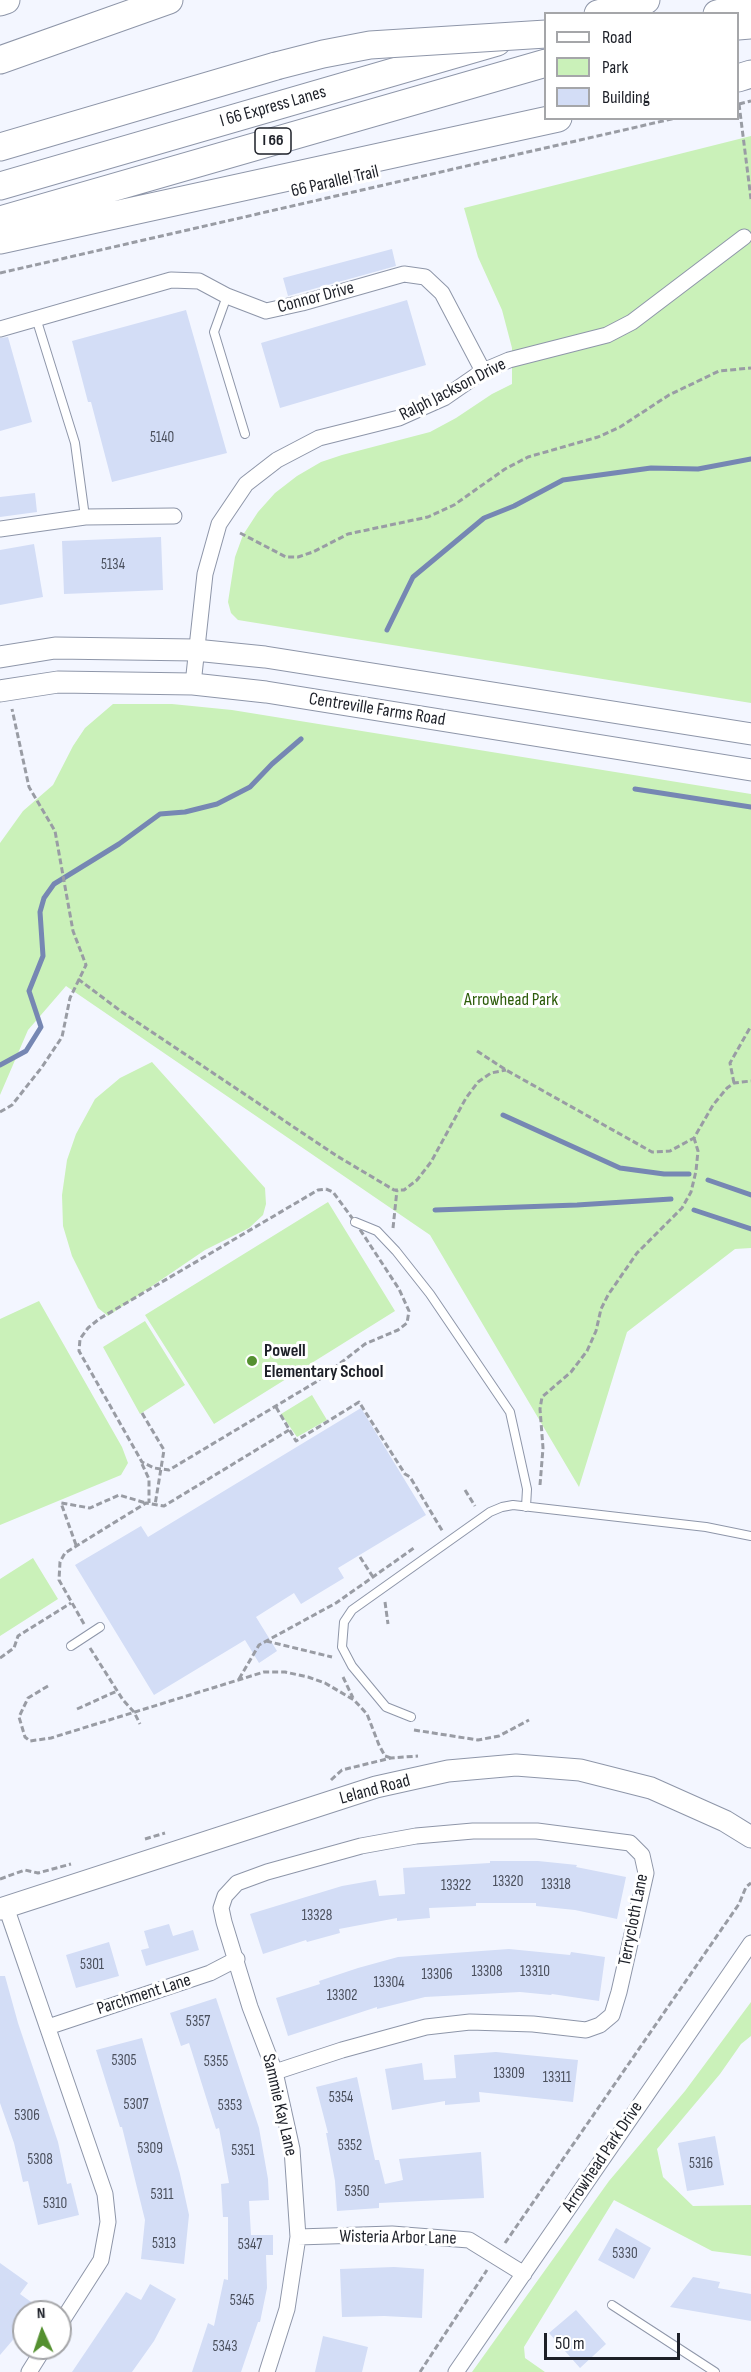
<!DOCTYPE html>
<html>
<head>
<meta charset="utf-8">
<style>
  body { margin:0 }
  #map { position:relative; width:751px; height:2372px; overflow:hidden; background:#f3f6ff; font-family:"Sofia Sans Condensed",sans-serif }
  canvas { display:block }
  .legend { position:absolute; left:544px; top:12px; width:195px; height:108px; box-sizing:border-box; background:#fff; border:2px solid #a5a6a9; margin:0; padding:8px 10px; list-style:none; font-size:18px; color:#1d2028 }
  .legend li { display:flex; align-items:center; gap:12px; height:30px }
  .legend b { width:30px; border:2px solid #a5a6a9 }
  .north { position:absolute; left:12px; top:2300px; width:60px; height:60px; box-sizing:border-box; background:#fff; border:2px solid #a5a6a9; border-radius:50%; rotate:357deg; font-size:16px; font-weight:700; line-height:24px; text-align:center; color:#1d2028 }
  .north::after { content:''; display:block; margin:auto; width:21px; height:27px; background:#549030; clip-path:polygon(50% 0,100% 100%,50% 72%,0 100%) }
  .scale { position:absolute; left:544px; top:2333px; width:136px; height:27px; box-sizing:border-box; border:3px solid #1d2028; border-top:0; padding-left:8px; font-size:18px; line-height:21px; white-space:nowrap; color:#1d2028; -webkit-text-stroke:4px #fff; paint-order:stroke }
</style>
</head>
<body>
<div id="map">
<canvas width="751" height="2372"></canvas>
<ul class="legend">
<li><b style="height:8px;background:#fff"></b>Road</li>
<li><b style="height:16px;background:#caf1b9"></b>Park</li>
<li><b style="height:16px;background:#d3ddf6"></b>Building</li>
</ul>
<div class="north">N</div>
<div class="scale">50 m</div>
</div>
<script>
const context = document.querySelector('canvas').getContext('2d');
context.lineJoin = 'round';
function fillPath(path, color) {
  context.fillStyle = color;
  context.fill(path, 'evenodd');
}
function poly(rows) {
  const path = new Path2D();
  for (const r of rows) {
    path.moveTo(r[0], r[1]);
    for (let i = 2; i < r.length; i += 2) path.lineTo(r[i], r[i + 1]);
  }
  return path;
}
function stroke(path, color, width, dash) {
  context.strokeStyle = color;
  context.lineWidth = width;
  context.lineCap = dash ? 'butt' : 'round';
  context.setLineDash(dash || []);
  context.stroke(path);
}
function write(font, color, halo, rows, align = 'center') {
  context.font = font + ' "Sofia Sans Condensed",sans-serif';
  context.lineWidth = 6;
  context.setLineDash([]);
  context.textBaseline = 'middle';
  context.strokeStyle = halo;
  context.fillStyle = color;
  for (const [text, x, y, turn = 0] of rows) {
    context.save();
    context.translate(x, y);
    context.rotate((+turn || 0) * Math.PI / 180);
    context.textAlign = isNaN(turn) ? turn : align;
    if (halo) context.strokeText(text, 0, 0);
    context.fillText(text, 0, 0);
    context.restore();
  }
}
fillPath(poly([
  [751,136,751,703,238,620,231,613,228,602,235,557,243,535,258,512,275,493,297,476,321,462,342,455,430,432,456,418,492,394,512,384,512,348,502,310,478,257,464,208],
  [113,704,172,704,232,710,751,794,751,1248,735,1249,627,1332,579,1487,430,1235,66,986,28,1030,0,1095,0,843,23,811,53,785,73,746,85,728],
  [152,1062,265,1188,266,1204,263,1215,249,1228,205,1250,108,1316,98,1308,72,1256,63,1226,62,1195,67,1160,76,1134,95,1099,120,1078],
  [328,1202,395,1311,214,1424,145,1315],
  [39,1301,122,1447,128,1463,121,1475,0,1525,0,1319],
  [145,1321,185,1385,140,1414,103,1347],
  [312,1395,327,1420,297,1437,281,1414],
  [33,1558,58,1599,0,1636,0,1579],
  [751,2002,751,2036,741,2044,720,2074,657,2149,663,2177,693,2206,751,2205,751,2256,712,2251,614,2200,524,2347,525,2358,545,2372,472,2372,609,2181,685,2091]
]), '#caf1b9');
stroke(poly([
  [387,630,413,577,484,518,514,506,563,480,651,468,698,469,751,459],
  [635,789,751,807],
  [0,1065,26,1051,41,1027,29,991,43,956,40,912,44,898,54,884,119,844,160,814,185,812,217,804,250,787,272,764,301,739],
  [503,1115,620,1168,664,1174,689,1174],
  [708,1180,751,1195],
  [435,1210,577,1205,671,1199],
  [694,1210,751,1229]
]), '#7687b3', 5);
fillPath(poly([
  [392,249,396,266,288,296,283,278],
  [407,300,426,365,280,408,261,343],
  [186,310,227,453,112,482,91,402,88,402,72,341],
  [8,337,32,422,0,431,0,338],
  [35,493,37,512,0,517,0,497],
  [161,537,163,590,64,594,62,541],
  [34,544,43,597,0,605,0,550],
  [361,1408,426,1515,338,1568,344,1578,301,1604,294,1593,256,1617,277,1651,259,1663,245,1640,154,1695,75,1565,141,1526,148,1537],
  [490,1861,538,1861,577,1865,576,1867,626,1877,617,1919,575,1910,536,1906,536,1903,476,1903,476,1906,429,1908,430,1918,397,1921,397,1918,339,1929,340,1933,307,1942,306,1940,263,1954,250,1914,342,1886,376,1880,379,1896,405,1894,403,1868,490,1863],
  [169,1924,173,1936,193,1930,199,1950,146,1966,141,1950,149,1948,144,1931],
  [109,1942,119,1976,76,1988,66,1955],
  [509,1949,570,1955,571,1952,605,1957,599,2001,552,1994,551,1995,520,1992,425,1997,377,2009,377,2007,288,2036,276,1998,320,1984,319,1981,358,1968,398,1957],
  [0,1976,5,1976,18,2023,58,2142,67,2184,71,2183,79,2215,38,2225,28,2181,23,2182,14,2143,0,2103],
  [216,1998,259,2128,268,2179,269,2200,249,2201,251,2235,273,2235,273,2255,266,2255,267,2288,260,2322,258,2322,241,2372,192,2372,208,2323,214,2326,224,2279,228,2280,228,2217,223,2217,221,2184,229,2183,219,2128,216,2129,189,2043,181,2046,170,2013],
  [142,2038,180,2174,189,2215,184,2264,141,2259,145,2220,122,2127,120,2127,96,2050],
  [496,2052,578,2060,573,2102,479,2092,480,2102,445,2105,445,2101,392,2110,385,2069,422,2063,424,2080,456,2078,454,2055],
  [357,2077,375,2160,379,2160,385,2184,403,2180,399,2159,481,2152,484,2198,379,2203,379,2208,337,2211,335,2181,326,2133,328,2133,316,2087],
  [715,2136,724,2185,687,2191,678,2143],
  [616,2228,651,2248,634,2279,598,2260],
  [0,2263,28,2283,20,2294,45,2312,24,2312,24,2327,0,2355],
  [394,2267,424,2269,422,2318,384,2316,342,2317,340,2269],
  [693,2277,720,2282,718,2288,751,2294,751,2321,670,2307],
  [150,2284,176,2299,154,2341,132,2372,72,2372,126,2292,141,2300],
  [576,2310,606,2344,580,2368,549,2333],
  [323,2336,368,2347,362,2372,315,2372]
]), '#d3ddf6');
const lane = poly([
  [227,296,214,332,245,434],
  [36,318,75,443,85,517],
  [355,1222,377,1231,396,1251,430,1294,510,1412,527,1489,526,1507],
  [71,1646,100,1627],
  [411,1717,386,1707,352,1666,342,1647,344,1622,352,1610,490,1512,502,1507,513,1505,706,1527,751,1536],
  [612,2305,715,2372]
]);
const street = poly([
  [0,329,171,280,199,281,227,296,266,311,302,303,404,274,425,277,442,293,483,371],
  [0,529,85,517,174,516],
  [193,684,205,574,219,524,246,484,277,460,319,438,399,418,444,398,483,371,509,360,607,335,632,322,744,237],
  [6,1907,105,2194,108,2222,101,2260,60,2324],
  [48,2027,210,1973,237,1959],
  [298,2237,392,2234,469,2240,524,2274],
  [29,2372,44,2348],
  [267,2372,287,2309,298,2237,292,2149,275,2072,250,2007,224,1922,221,1908,225,1896,237,1883,267,1872,361,1846,416,1836,473,1831,537,1831,630,1843,642,1855,646,1873,619,1992,612,2015,600,2025,586,2030,533,2024,470,2022,426,2027,342,2050,275,2072],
  [456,2372,751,1943]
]);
const secondary = poly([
  [0,657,55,648,195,650,265,657,751,734],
  [0,691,58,682,193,684,266,692,751,770],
  [0,1909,376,1787,448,1771,516,1765,580,1770,651,1788,725,1821,751,1837]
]);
const highway = poly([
  [0,2,6,0],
  [598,14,646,0],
  [717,14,751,4],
  [738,26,751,25],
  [0,60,169,0],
  [738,78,751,74],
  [0,147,276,66],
  [0,186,497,42],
  [0,220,546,63],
  [0,240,558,118]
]);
stroke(lane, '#8e96a9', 10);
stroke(street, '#8e96a9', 17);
stroke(secondary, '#8e96a9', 23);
stroke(highway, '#8e96a9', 29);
stroke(poly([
  [739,104,751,199],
  [739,104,751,101],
  [0,273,676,118],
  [240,533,286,557,298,557,313,552,348,534,428,517,454,505,505,469,528,457,598,437,620,427,669,395,719,371,751,368],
  [78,979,122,1012,337,1156,394,1190,404,1190,417,1180,431,1162,466,1098,478,1082,491,1073,506,1070],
  [477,1051,506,1070,652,1152,670,1151,694,1138,713,1105,727,1088,734,1083,751,1081],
  [734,1083,730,1063,751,1026],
  [0,1112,12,1105,42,1067,62,1037,70,998,86,965,73,931,55,831,29,787,12,709],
  [326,1189,333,1192,355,1222,399,1289,409,1311,407,1323,398,1330,365,1344,316,1382,169,1470,154,1468,142,1462,79,1351,80,1339,88,1328,99,1319,318,1190,326,1189],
  [393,1228,397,1190],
  [276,1407,296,1441,359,1402,405,1474,410,1477,443,1532],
  [142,1413,164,1450,155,1505],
  [142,1464,149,1479,149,1503],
  [540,1485,543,1448,540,1409,542,1397,571,1372,587,1351,596,1331,601,1309,608,1295,637,1253,682,1208,691,1192,696,1171,698,1151,694,1138],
  [465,1490,475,1506],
  [76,1545,61,1503,90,1508,119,1495,146,1503],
  [360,1557,373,1577],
  [385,1602,388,1624],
  [84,1624,59,1580,60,1562,65,1553,146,1503,164,1506,289,1430],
  [266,1641,332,1657],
  [90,1648,123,1700,134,1712,140,1724],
  [0,1658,14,1648,18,1636,71,1603],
  [343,1677,353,1698],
  [239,1679,259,1645,336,1603,414,1548],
  [48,1686,28,1698,19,1717,25,1737,30,1741,51,1738,264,1672,285,1672,308,1677,325,1683,354,1700,367,1714,379,1745,385,1756,391,1758],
  [77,1709,117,1691],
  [414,1730,478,1740,499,1736,529,1720],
  [331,1780,342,1770,391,1758,418,1756],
  [145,1839,165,1833],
  [0,1879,25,1870,38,1873,71,1864],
  [505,2243,739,1904,746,1887,751,1883],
  [420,2372,487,2270]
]), '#999ca4', 3, [6, 3]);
stroke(lane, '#fff', 8);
stroke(street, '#fff', 15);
stroke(secondary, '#fff', 21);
stroke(highway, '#fff', 27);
const highwayBridge = poly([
  [276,66,323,54,370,45,546,34]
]);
stroke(highwayBridge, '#8e96a9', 29, []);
stroke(highwayBridge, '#fff', 27);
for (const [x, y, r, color] of [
  [252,1361,6,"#549030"]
]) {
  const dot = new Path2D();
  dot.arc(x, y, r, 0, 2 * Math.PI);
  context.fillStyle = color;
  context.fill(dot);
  stroke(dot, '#fff', 2);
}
write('15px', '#4a4f5c', null, [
  ["5140",162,438],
  ["5134",113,565],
  ["13320",508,1882],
  ["13318",556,1885],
  ["13322",456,1886],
  ["13328",317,1916],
  ["5301",92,1965],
  ["13308",487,1972],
  ["13310",535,1972],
  ["13306",437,1975],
  ["13304",389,1983],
  ["13302",342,1996],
  ["5357",198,2022],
  ["5305",124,2061],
  ["5355",216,2062],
  ["13309",509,2074],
  ["13311",557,2078],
  ["5354",341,2098],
  ["5307",136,2105],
  ["5353",230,2106],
  ["5306",27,2116],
  ["5352",350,2146],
  ["5309",150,2149],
  ["5351",243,2151],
  ["5308",40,2160],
  ["5316",701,2164],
  ["5350",357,2192],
  ["5311",162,2195],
  ["5310",55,2204],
  ["5313",164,2244],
  ["5347",250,2245],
  ["5330",625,2254],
  ["5345",242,2301],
  ["5343",225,2347]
]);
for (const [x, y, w] of [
  [273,141,36]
]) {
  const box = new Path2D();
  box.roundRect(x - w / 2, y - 13, w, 26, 4.5);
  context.fillStyle = '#fff';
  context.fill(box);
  stroke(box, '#1d2028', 1.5);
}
write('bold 16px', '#1d2028', null, [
  ["I 66",273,141]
]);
write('18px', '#1d2028', '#fff', [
  ["I 66 Express Lanes",273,107,-16],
  ["66 Parallel Trail",335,182,-13],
  ["Connor Drive",316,298,-15],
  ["Ralph Jackson Drive",453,390,-27],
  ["Centreville Farms Road",377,710,9],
  ["Leland Road",375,1790,-15],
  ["Terrycloth Lane",634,1920,-79],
  ["Parchment Lane",144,1995,-18],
  ["Sammie Kay Lane",279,2105,77],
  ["Arrowhead Park Drive",603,2157,-56],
  ["Wisteria Arbor Lane",398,2238,1]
]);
write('18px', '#2d5c0b', '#fff', [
  ["Arrowhead Park",511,1000]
]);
write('bold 18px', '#1d2028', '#fff', [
  ["Powell",264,1351],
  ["Elementary School",264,1372]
], 'left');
</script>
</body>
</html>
